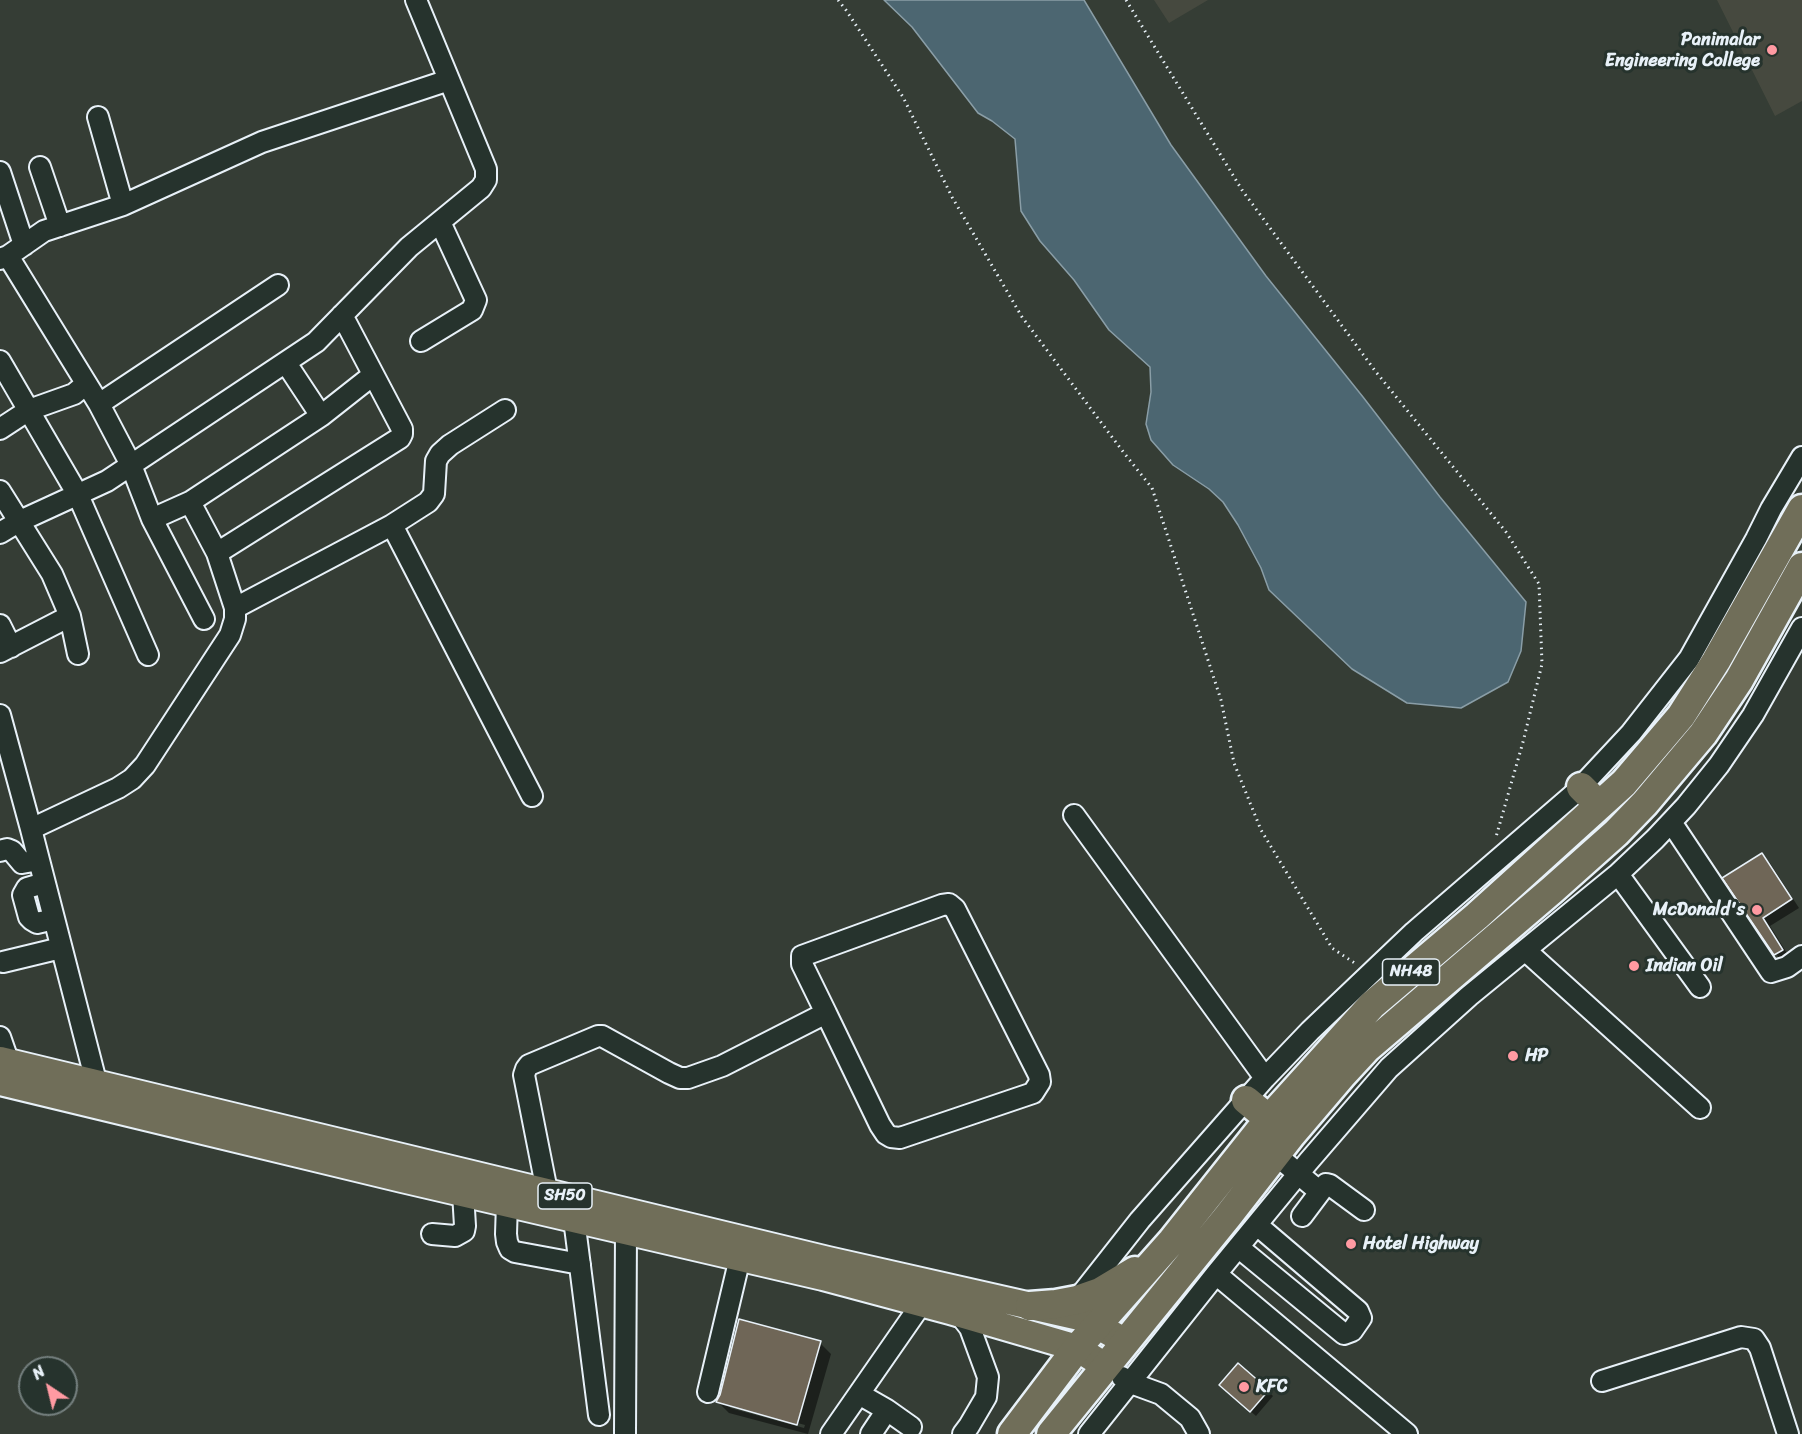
<!DOCTYPE html>
<html>
<head>
<meta charset="utf-8">
<style>
  body { margin:0 }
  #map { position:relative; width:1802px; height:1434px; overflow:hidden; background:#353d35; font-family:Sriracha,sans-serif }
  canvas { display:block }
  .north { position:absolute; left:18px; top:1356px; width:60px; height:60px; box-sizing:border-box; background:#26332d; border:2px solid #747f7e; border-radius:50%; rotate:325deg; font-size:16px; font-weight:700; line-height:24px; text-align:center; color:#e8f1f8 }
  .north::after { content:''; display:block; margin:auto; width:21px; height:27px; background:#ff9aa2; clip-path:polygon(50% 0,100% 100%,50% 72%,0 100%) }
</style>
</head>
<body>
<div id="map">
<canvas width="1802" height="1434"></canvas>
<div class="north">N</div>
</div>
<script>
const context = document.querySelector('canvas').getContext('2d');
context.lineJoin = 'round';
function fillPath(path, color) {
  context.fillStyle = color;
  context.fill(path, 'evenodd');
}
function poly(rows) {
  const path = new Path2D();
  for (const r of rows) {
    path.moveTo(r[0], r[1]);
    for (let i = 2; i < r.length; i += 2) path.lineTo(r[i], r[i + 1]);
  }
  return path;
}
function stroke(path, color, width, dash) {
  context.strokeStyle = color;
  context.lineWidth = width;
  context.lineCap = dash ? 'butt' : 'round';
  context.setLineDash(dash || []);
  context.stroke(path);
}
function write(font, color, halo, rows, align = 'center') {
  context.font = font + ' Sriracha,sans-serif';
  context.lineWidth = 6;
  context.setLineDash([]);
  context.textBaseline = 'middle';
  context.strokeStyle = halo;
  context.fillStyle = color;
  for (const [text, x, y, turn = 0] of rows) {
    context.save();
    context.translate(x, y);
    context.rotate((+turn || 0) * Math.PI / 180);
    context.textAlign = isNaN(turn) ? turn : align;
    if (halo) context.strokeText(text, 0, 0);
    context.fillText(text, 0, 0);
    context.restore();
  }
}
fillPath(poly([
  [1154,0,1208,0,1169,23],
  [1717,0,1802,0,1802,101,1775,116]
]), '#46493f');
const water = poly([
  [884,0,1084,0,1171,145,1266,276,1363,397,1440,497,1526,602,1521,651,1508,682,1461,708,1407,703,1352,669,1269,590,1261,568,1238,525,1223,502,1209,489,1173,465,1151,440,1146,424,1151,392,1150,367,1109,330,1074,280,1040,241,1021,211,1015,139,992,121,978,113,912,27,884,0]
]);
fillPath(water, '#4c6671');
stroke(water, '#8a9ea7', 1.5);
fillPath(poly([
  [1762,854,1770,863,1799,908,1770,926,1790,958,1784,963,1776,954,1725,878],
  [820,1343,831,1354,808,1434,729,1413,718,1402],
  [730,1405,805,1425,804,1428,730,1408],
  [1226,1390,1268,1391,1273,1396,1256,1416]
]), '#0007');
const building = poly([
  [1762,853,1792,899,1763,918,1783,950,1774,955,1722,878,1762,853],
  [739,1319,821,1341,797,1425,716,1402,720,1395,739,1319],
  [1238,1363,1269,1390,1250,1412,1219,1385,1238,1363]
]);
fillPath(building, '#6f6657');
stroke(building, '#e8f1f8', 1.5);
const minor = poly([
  [98,117,123,205],
  [40,167,60,226],
  [0,172,24,245],
  [8,256,99,404,131,465,152,519,204,619],
  [0,259,8,256,44,231,123,205,262,142,449,80],
  [421,341,472,310,476,300,440,222],
  [0,361,78,495,148,655],
  [286,363,321,416],
  [99,404,278,285],
  [0,429,29,410,74,394,86,384],
  [0,491,52,574,70,616,78,654],
  [152,519,190,502],
  [392,525,428,502,434,494,436,461,440,454,450,445,505,410],
  [0,533,20,521,107,481,316,342,409,247,481,188,486,180,486,169,416,0],
  [217,553,400,438,402,434,402,429,342,315],
  [235,608,392,525,532,796],
  [0,625,11,647],
  [0,652,70,616],
  [0,715,31,829],
  [1074,815,1265,1078],
  [1671,822,1771,972,1787,967,1802,956],
  [0,851,7,849,12,851,22,863,39,860],
  [1618,874,1700,987],
  [44,883,27,888,23,895,29,917,32,920,37,923,54,919],
  [1525,950,1700,1108],
  [3,962,61,948],
  [0,1037,9,1063],
  [99,1093,31,829,118,788,132,779,145,765,230,635,235,619,235,608,217,553,190,502,321,416,373,375],
  [1276,1155,1320,1192,1326,1184,1330,1185,1364,1210],
  [547,1191,524,1075,526,1069,529,1065,598,1036,602,1036,669,1073,680,1078,688,1078,722,1066,826,1013,880,1125,886,1134,891,1137,900,1138,1033,1093,1040,1082,1039,1075,955,909,949,904,942,905,802,956,802,964,826,1013],
  [507,1203,506,1234,507,1242,510,1249,515,1252,580,1264],
  [1302,1216,1320,1192],
  [574,1219,599,1415],
  [432,1234,455,1236,464,1231,465,1226,463,1193],
  [1238,1247,1344,1334,1352,1331,1361,1318,1358,1311,1257,1225],
  [1216,1274,1407,1434],
  [1077,1300,1140,1220,1265,1078,1310,1031,1414,932,1575,793,1631,733,1689,659,1756,539,1771,509,1802,457],
  [954,1313,963,1319,970,1328,988,1377,986,1397,969,1426,963,1434],
  [1122,1377,1131,1383,1161,1394,1190,1418,1199,1434],
  [1602,1381,1741,1337,1754,1339,1760,1348,1788,1434],
  [708,1392,743,1245],
  [859,1394,887,1410,871,1434],
  [887,1410,911,1427],
  [625,1434,626,1231],
  [831,1434,922,1303],
  [1089,1434,1216,1274,1308,1162,1389,1068,1469,996,1618,874,1655,839,1686,806,1719,765,1753,715,1802,628]
]);
const major = poly([
  [0,1060,828,1260,1084,1318,1126,1342],
  [0,1082,402,1179,823,1277,950,1311,1077,1348,1105,1366]
]);
const highway = poly([
  [1581,787,1599,805],
  [1246,1100,1269,1119],
  [1030,1306,1056,1304,1077,1300,1100,1292,1135,1271],
  [1012,1434,1077,1348,1172,1241,1269,1119,1372,1005,1477,916,1624,783,1681,716,1716,661,1802,509],
  [1051,1434,1228,1216,1291,1135,1343,1074,1367,1048,1552,890,1616,833,1645,803,1703,734,1739,680,1802,567]
]);
stroke(minor, '#e8f1f8', 24);
stroke(major, '#e8f1f8', 30);
stroke(highway, '#e8f1f8', 33);
stroke(poly([
  [838,0,846,10,903,97,952,197,1022,317,1124,453,1152,488,1221,700,1234,763,1261,830,1332,948,1356,964],
  [1126,0,1242,190,1376,372,1506,532,1539,584,1542,664,1523,742,1496,837]
]), '#e8f1f8', 3, [1.5, 4.5]);
stroke(minor, '#26332d', 20);
stroke(major, '#706e59', 26);
stroke(highway, '#706e59', 28);
for (const [x, y, r, color] of [
  [1772,50,6,"#ff9aa2"],
  [1757,910,6,"#ff9aa2"],
  [1634,966,6,"#ff9aa2"],
  [1513,1056,6,"#ff9aa2"],
  [1351,1244,6,"#ff9aa2"],
  [1244,1387,6,"#ff9aa2"]
]) {
  const dot = new Path2D();
  dot.arc(x, y, r, 0, 2 * Math.PI);
  context.fillStyle = color;
  context.fill(dot);
  stroke(dot, '#26332d', 2);
}
for (const [x, y, w] of [
  [1411,972,57],
  [565,1196,54]
]) {
  const box = new Path2D();
  box.roundRect(x - w / 2, y - 13, w, 26, 4.5);
  context.fillStyle = '#26332d';
  context.fill(box);
  stroke(box, '#e8f1f8', 1.5);
}
write('bold 16px', '#e8f1f8', null, [
  ["NH48",1411,972],
  ["SH50",565,1196]
]);
write('bold 18px', '#e8f1f8', '#26332d', [
  ["Panimalar",1760,40,"right"],
  ["Engineering College",1760,61,"right"],
  ["McDonald's",1745,910,"right"],
  ["Indian Oil",1646,966],
  ["HP",1525,1056],
  ["Hotel Highway",1363,1244],
  ["KFC",1256,1387]
], 'left');
</script>
</body>
</html>
